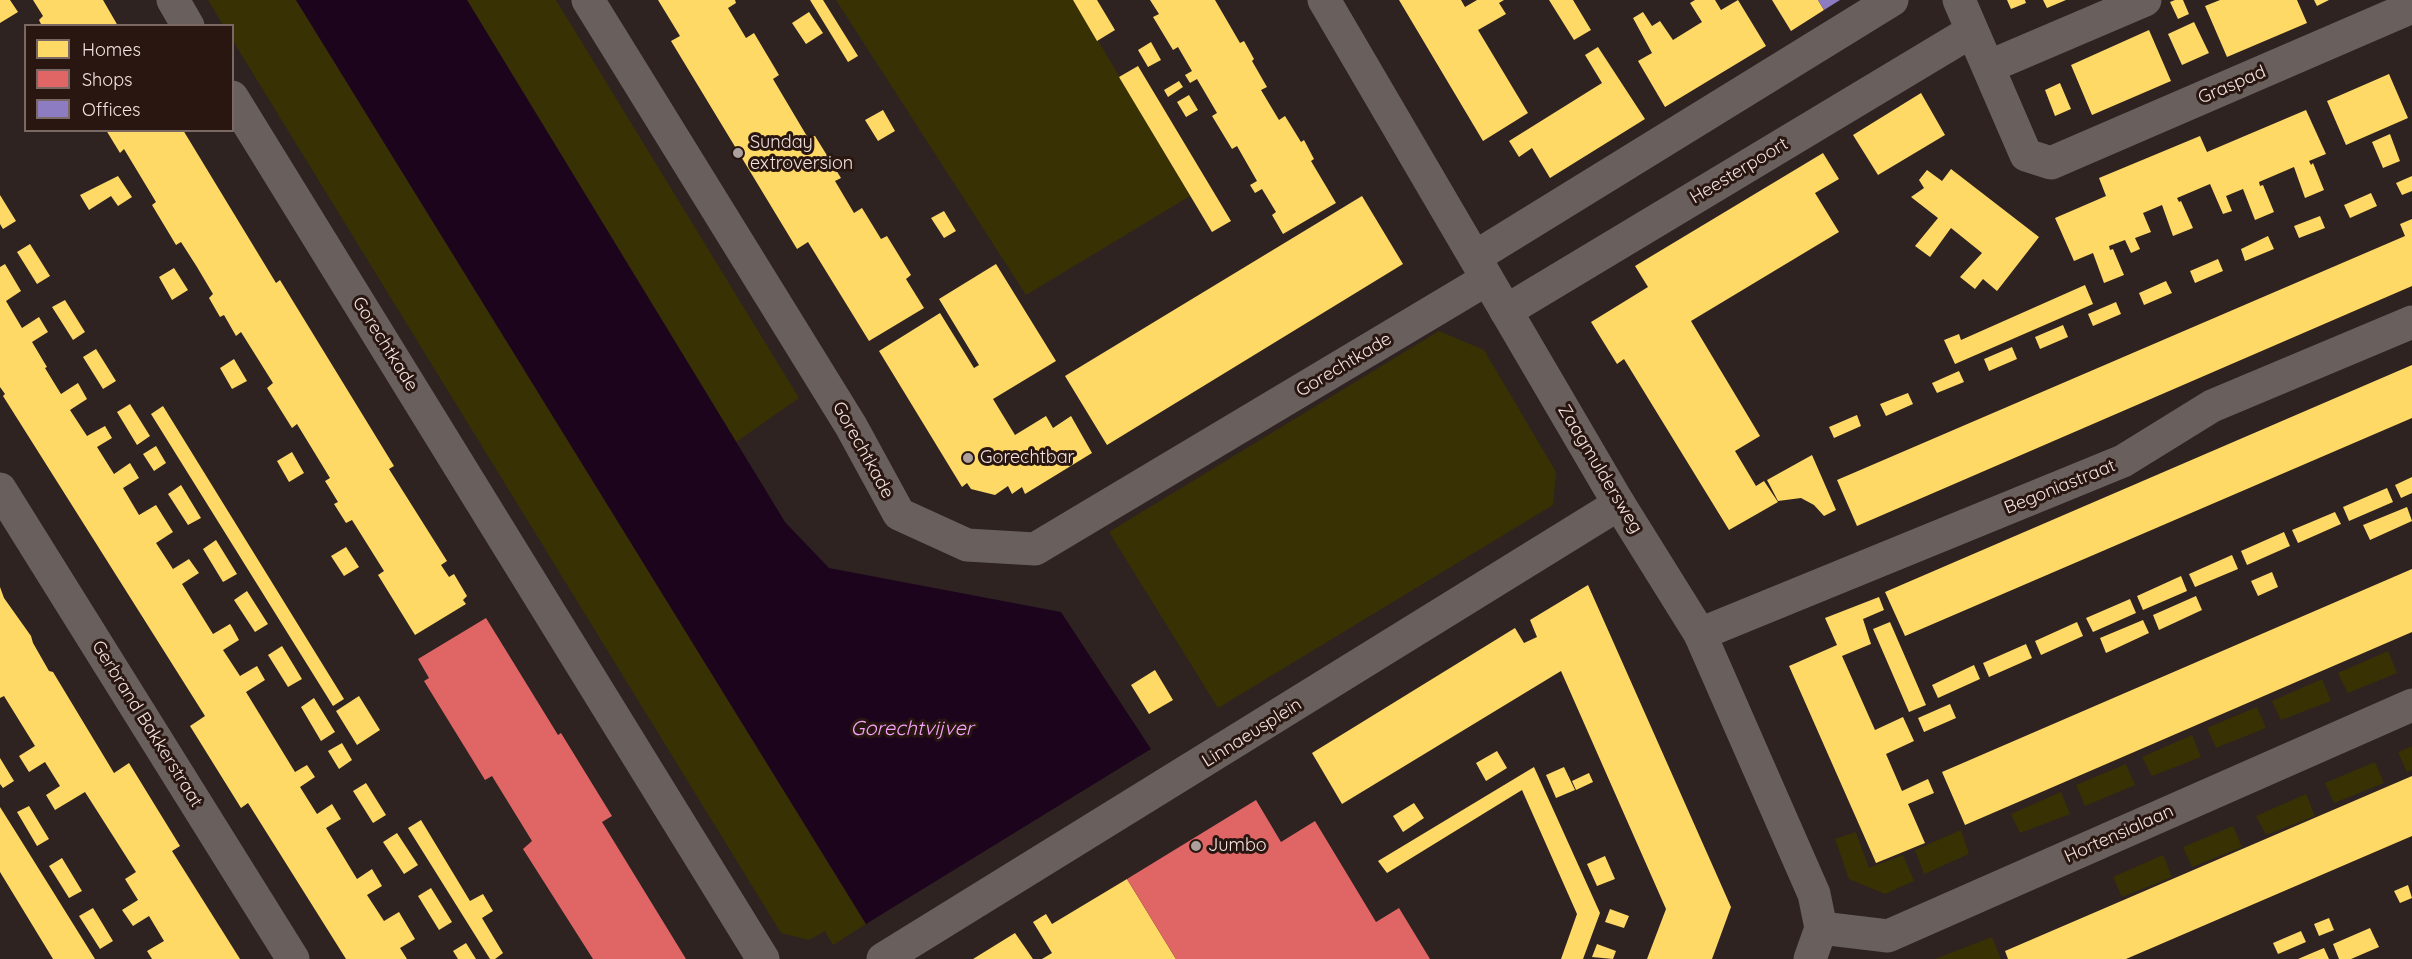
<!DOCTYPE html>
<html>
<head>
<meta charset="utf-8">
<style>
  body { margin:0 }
  #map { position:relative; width:2412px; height:959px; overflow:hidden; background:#2e2321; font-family:Quicksand,sans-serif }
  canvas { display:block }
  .legend { position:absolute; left:24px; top:24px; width:210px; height:108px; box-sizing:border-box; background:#291611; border:2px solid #796864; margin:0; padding:8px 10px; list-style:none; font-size:18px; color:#f2e4e0 }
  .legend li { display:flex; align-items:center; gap:12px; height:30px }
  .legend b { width:30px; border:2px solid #796864 }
</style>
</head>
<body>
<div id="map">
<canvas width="2412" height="959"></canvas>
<ul class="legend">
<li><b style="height:16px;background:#ffd966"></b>Homes</li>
<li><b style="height:16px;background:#e06666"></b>Shops</li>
<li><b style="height:16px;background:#8e7cc3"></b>Offices</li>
</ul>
</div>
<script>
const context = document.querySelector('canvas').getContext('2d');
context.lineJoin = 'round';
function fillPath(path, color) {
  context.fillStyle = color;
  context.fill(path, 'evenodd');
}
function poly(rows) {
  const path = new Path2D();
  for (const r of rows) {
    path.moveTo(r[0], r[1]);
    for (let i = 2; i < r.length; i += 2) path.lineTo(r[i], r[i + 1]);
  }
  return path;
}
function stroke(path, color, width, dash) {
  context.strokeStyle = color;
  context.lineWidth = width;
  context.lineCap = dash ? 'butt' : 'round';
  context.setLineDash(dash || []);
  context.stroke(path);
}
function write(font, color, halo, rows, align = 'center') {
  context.font = font + ' Quicksand,sans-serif';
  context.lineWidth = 6;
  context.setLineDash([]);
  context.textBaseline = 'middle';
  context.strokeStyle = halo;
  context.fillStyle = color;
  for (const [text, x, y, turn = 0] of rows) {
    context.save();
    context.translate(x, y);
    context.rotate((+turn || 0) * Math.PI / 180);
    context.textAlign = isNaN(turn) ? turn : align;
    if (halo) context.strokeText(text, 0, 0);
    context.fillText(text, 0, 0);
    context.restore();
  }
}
fillPath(poly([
  [208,0,296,0,866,924,833,945,825,931,809,940,781,933,233,41,232,26,223,25],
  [467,0,556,0,799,398,736,442],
  [836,0,1074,0,1190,196,1026,295],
  [1439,331,1484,350,1556,472,1553,505,1218,708,1109,532],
  [2388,651,2397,673,2348,693,2338,673],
  [2322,679,2331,701,2281,720,2272,701],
  [2257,707,2266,728,2216,748,2207,728],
  [2192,735,2201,757,2152,776,2142,757],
  [2412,746,2412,770,2407,772,2398,752],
  [2375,762,2384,783,2334,803,2325,783],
  [2126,764,2135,785,2085,806,2076,785],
  [2061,792,2070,814,2020,833,2011,814],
  [2306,794,2315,816,2266,835,2256,816],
  [2233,826,2242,847,2192,867,2183,847],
  [1961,830,1969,854,1924,874,1915,850],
  [1856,832,1869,868,1903,855,1914,881,1885,894,1849,879,1835,839],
  [2163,855,2172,877,2122,897,2113,877],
  [1992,937,2001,959,1935,959]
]), '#383104');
fillPath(poly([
  [296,0,467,0,785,522,829,568,1061,612,1151,749,866,924]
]), '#1d041d');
fillPath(poly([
  [0,0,10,0,18,12,0,23],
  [33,0,103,0,118,26,42,26,39,20,43,16],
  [658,0,735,0,736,3,728,8,746,38,754,33,779,75,773,79,808,138,815,136,841,178,835,181,854,213,862,208,881,239,887,236,911,275,906,279,924,308,869,341,808,242,797,249,671,41,680,36],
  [810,0,823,0,858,56,848,62],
  [1073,0,1097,0,1115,30,1097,41],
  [1150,0,1215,0,1240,43,1244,41,1254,59,1252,61,1267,87,1261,90,1279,120,1285,116,1301,142,1304,140,1314,159,1311,161,1336,203,1283,234,1272,215,1276,212,1262,189,1255,193,1250,185,1257,181,1237,146,1232,149,1212,116,1217,113,1197,79,1190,83,1185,75,1192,71,1178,47,1173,50,1153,17,1159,14],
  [1399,0,1461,0,1465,7,1477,0,1504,0,1499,3,1506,14,1478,30,1528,113,1483,141],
  [1549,0,1573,0,1591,30,1574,40],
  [1695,0,1715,0,1721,10,1738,0,1766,46,1665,107,1638,61,1652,53,1633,18,1643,12,1652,26,1660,21,1673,40,1702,22,1690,3],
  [1772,0,1818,0,1824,10,1791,31],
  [2007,0,2025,0,2026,3,2011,9],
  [2043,0,2066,0,2047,8],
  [2175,0,2183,0,2189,14,2178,19,2170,2],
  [2220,0,2297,0,2307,23,2227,57,2205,6],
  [2314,0,2329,0,2317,6],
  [809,12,823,33,806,44,792,23],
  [2194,22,2209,53,2182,65,2168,34],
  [2149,30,2171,81,2092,115,2071,65],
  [1151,42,1161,60,1148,67,1138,50],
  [1598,47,1645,119,1550,178,1532,148,1519,157,1509,141,1602,83,1585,55],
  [1138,66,1231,221,1212,232,1119,77],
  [2389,74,2408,118,2346,145,2327,101],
  [1179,81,1183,87,1168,97,1164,90],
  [2060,83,2071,109,2055,116,2045,90],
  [1921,93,1945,135,1878,175,1853,135],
  [1189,95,1198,110,1186,117,1177,102],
  [883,110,895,131,878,141,865,120],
  [2306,110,2326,154,2309,161,2311,165,2313,163,2324,190,2305,198,2294,167,2259,182,2260,186,2263,185,2274,212,2255,220,2243,189,2226,196,2232,211,2223,214,2210,184,2177,198,2179,202,2181,201,2193,228,2173,236,2162,205,2143,213,2151,232,2135,238,2140,249,2131,253,2125,240,2109,246,2110,250,2113,249,2124,275,2104,283,2093,253,2074,261,2055,218,2106,196,2099,178,2200,136,2207,152],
  [106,130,183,130,276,283,280,280,394,466,389,469,447,561,441,565,449,577,454,574,467,596,463,600,466,604,415,635,378,575,384,571,352,520,346,523,334,504,338,502,325,481,330,478,297,424,292,428,267,388,273,383,241,332,236,336,224,315,220,317,209,298,213,294,197,267,181,242,176,245,152,205,156,202,124,149,120,153],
  [2390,134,2400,161,2383,168,2372,142],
  [1823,153,1839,179,1815,193,1839,232,1691,321,1760,436,1735,451,1756,486,1764,481,1778,502,1729,530,1624,359,1617,364,1591,322,1648,287,1635,266],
  [1951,169,2039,237,1997,291,1983,279,1975,289,1960,277,1982,253,1951,228,1930,257,1915,246,1938,218,1911,197,1924,188,1919,180,1927,170,1942,181],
  [118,176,132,197,118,206,111,196,89,210,80,195],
  [2412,176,2412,191,2402,195,2396,183],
  [2371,193,2377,206,2350,218,2344,205],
  [0,195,16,221,3,229,0,224],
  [1362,196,1403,264,1107,445,1065,376],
  [944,211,956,231,944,238,931,218],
  [2320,216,2325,228,2299,238,2294,226],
  [2412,219,2412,286,1857,526,1837,480,2405,236,2400,224],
  [2268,236,2274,249,2245,261,2241,249],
  [30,244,50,276,37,284,17,252],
  [2218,259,2223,271,2195,283,2190,271],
  [5,264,21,291,6,301,22,328,39,317,48,332,32,342,47,367,45,368,61,394,78,383,87,399,70,410,87,436,105,426,112,438,97,447,114,474,130,463,139,478,123,488,139,515,156,505,173,532,156,543,173,569,189,559,199,573,182,584,213,634,230,624,232,627,239,640,223,650,240,676,257,666,265,680,246,692,295,772,307,765,315,777,300,787,317,814,332,804,341,819,326,828,357,879,372,869,382,886,367,895,384,921,399,912,415,939,400,948,407,959,346,959,248,803,241,808,190,726,205,716,3,396,5,394,0,387,0,267],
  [996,264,1056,361,993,399,1015,435,1046,416,1053,428,1071,416,1092,453,1025,494,1022,487,1012,494,1008,486,995,495,971,489,967,483,962,487,879,351,940,313,974,368,979,365,939,299],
  [174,268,188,290,172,300,159,277],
  [2166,281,2172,293,2144,305,2139,293],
  [2085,285,2093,304,1955,364,1944,340,1959,334,1961,340],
  [65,300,85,332,73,340,52,307],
  [2116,302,2121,314,2093,326,2088,314],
  [2063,325,2068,337,2040,349,2035,337],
  [2012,347,2017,359,1989,371,1984,359],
  [96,349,116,381,103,389,83,357],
  [234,359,247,381,232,389,220,368],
  [2412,365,2412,418,1905,636,1885,592],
  [1959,371,1964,382,1937,393,1932,383],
  [1908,393,1913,404,1886,416,1880,404],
  [130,404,150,436,137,445,117,412],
  [163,406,344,699,333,706,151,414],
  [1857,415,1861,426,1834,438,1829,427],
  [156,446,166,463,154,471,143,454],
  [292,452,304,473,289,482,277,461],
  [1812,455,1836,510,1824,516,1814,505,1801,498,1778,501,1767,480],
  [2412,477,2412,493,2401,498,2395,485],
  [181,485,201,518,188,525,168,494],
  [2387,488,2393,502,2349,521,2343,507],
  [2407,507,2412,521,2370,540,2363,525],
  [2335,512,2341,524,2298,543,2292,530],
  [2284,532,2290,546,2247,565,2241,551],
  [216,540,237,574,223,582,203,549],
  [346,547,359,567,344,576,331,556],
  [2232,555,2238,569,2195,587,2189,574],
  [2412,569,2412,632,1965,825,1942,772],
  [2272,572,2278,587,2258,596,2251,581],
  [2181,576,2187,591,2143,610,2137,596],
  [1588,585,1731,907,1712,959,1647,959,1666,909,1561,671,1342,804,1312,753,1515,628,1524,643,1537,637,1530,620],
  [0,587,4,598,31,636,33,643,49,671,53,672,114,773,129,763,180,846,172,851,240,959,152,959,147,951,164,941,149,916,133,926,122,910,138,900,125,879,136,872,85,792,55,810,46,795,60,786,45,762,29,772,19,756,35,746,4,696,0,698],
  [247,591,268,624,255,632,234,600],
  [2196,596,2202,610,2159,630,2153,615],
  [1879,597,1884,610,1863,619,1871,644,1842,656,1875,730,1903,717,1914,741,1886,754,1902,791,1928,779,1934,793,1908,804,1925,843,1876,863,1789,666,1837,645,1825,618],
  [2130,599,2136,613,2093,632,2086,618],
  [2143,620,2149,633,2106,653,2100,638],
  [1890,622,1926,705,1909,712,1873,629],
  [2077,622,2083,636,2041,655,2035,641],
  [2026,644,2032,658,1989,677,1983,663],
  [282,646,302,679,288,687,268,655],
  [1974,665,1980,679,1938,698,1932,685],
  [1155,670,1173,700,1149,714,1131,685],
  [359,696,380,730,357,745,336,711],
  [314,698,335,732,321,741,301,707],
  [1950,704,1956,718,1924,732,1918,718],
  [342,743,352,760,339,769,328,751],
  [1497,751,1507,768,1486,781,1476,763],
  [0,758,14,781,3,788,0,784],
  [1534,767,1600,913,1583,959,1561,959,1577,914,1522,790,1387,873,1378,861],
  [1564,767,1575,790,1556,798,1546,775],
  [1589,773,1593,782,1576,790,1572,781],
  [2412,776,2412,836,2126,959,2008,959,2005,951],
  [366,783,386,815,373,823,353,791],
  [1414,803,1424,818,1403,832,1393,816],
  [29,806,49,839,37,846,17,812],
  [0,807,17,834,95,959,53,959,0,872],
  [421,820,470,901,483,894,493,911,482,918,503,953,495,959,490,959,408,828],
  [397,833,418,865,404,874,383,842],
  [1605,856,1615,879,1597,886,1587,864],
  [62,858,82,891,69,898,49,866],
  [1127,879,1176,959,1042,959,1052,953,1033,922,1046,914,1052,924],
  [2408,885,2412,898,2400,903,2394,891],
  [431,888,452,922,439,930,418,896],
  [93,908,113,941,100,949,79,916],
  [1610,909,1629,916,1624,928,1605,922],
  [2329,918,2334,930,2319,936,2314,924],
  [2370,928,2379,947,2351,959,2339,959,2333,944],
  [2301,931,2306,942,2278,954,2273,943],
  [1015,933,1033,959,973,959],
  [466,943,476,959,458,959,453,951],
  [1597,944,1616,951,1613,959,1592,957],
  [2324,948,2329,959,2298,959,2312,953]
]), '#ffd966');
fillPath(poly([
  [486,618,558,735,561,733,612,816,602,822,686,959,593,959,523,849,532,841,492,776,485,780,424,681,429,678,418,659],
  [1256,800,1281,842,1315,821,1376,922,1399,908,1430,959,1176,959,1127,879]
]), '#e06666');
fillPath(poly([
  [1818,0,1840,0,1824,10]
]), '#8e7cc3');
stroke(poly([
  [173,0,188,26],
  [588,0,851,426,899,514,967,545,1035,549,1487,279],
  [1959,0,2026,155,2051,163,2412,7],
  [1988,67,2145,0],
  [232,97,763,959],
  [1475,257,1892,0],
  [1506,311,1972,31],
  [0,489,293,959],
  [1700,634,2123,461,2212,406,2412,322],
  [1821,928,1888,936,2412,705],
  [883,959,1619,504]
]), '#69605e', 33);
stroke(poly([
  [1324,0,1619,504,1700,634,1814,894,1821,928,1810,959]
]), '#69605e', 33);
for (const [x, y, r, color] of [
  [738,153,6,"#ada09d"],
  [968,458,6,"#ada09d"],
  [1196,846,6,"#ada09d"]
]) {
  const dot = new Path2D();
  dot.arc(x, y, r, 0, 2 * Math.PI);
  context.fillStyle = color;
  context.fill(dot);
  stroke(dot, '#291611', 2);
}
write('18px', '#f2e4e0', '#291611', [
  ["Graspad",2232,85,-23],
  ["Heesterpoort",1739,171,-31],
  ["Gorechtkade",385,344,58],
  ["Gorechtkade",1344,365,-31],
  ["Gorechtkade",863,450,61],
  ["Zaagmuldersweg",1600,469,59],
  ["Begoniastraat",2060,487,-22],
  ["Gerbrand Bakkerstraat",147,724,58],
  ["Linnaeusplein",1252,733,-32],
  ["Hortensialaan",2119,834,-24]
]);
write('18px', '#f2e4e0', '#291611', [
  ["Sunday",750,143],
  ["extroversion",750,164],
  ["Gorechtbar",980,458],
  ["Jumbo",1208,846]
], 'left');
write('italic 20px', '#f9a5fc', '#291611', [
  ["Gorechtvijver",912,729]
]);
</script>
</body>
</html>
